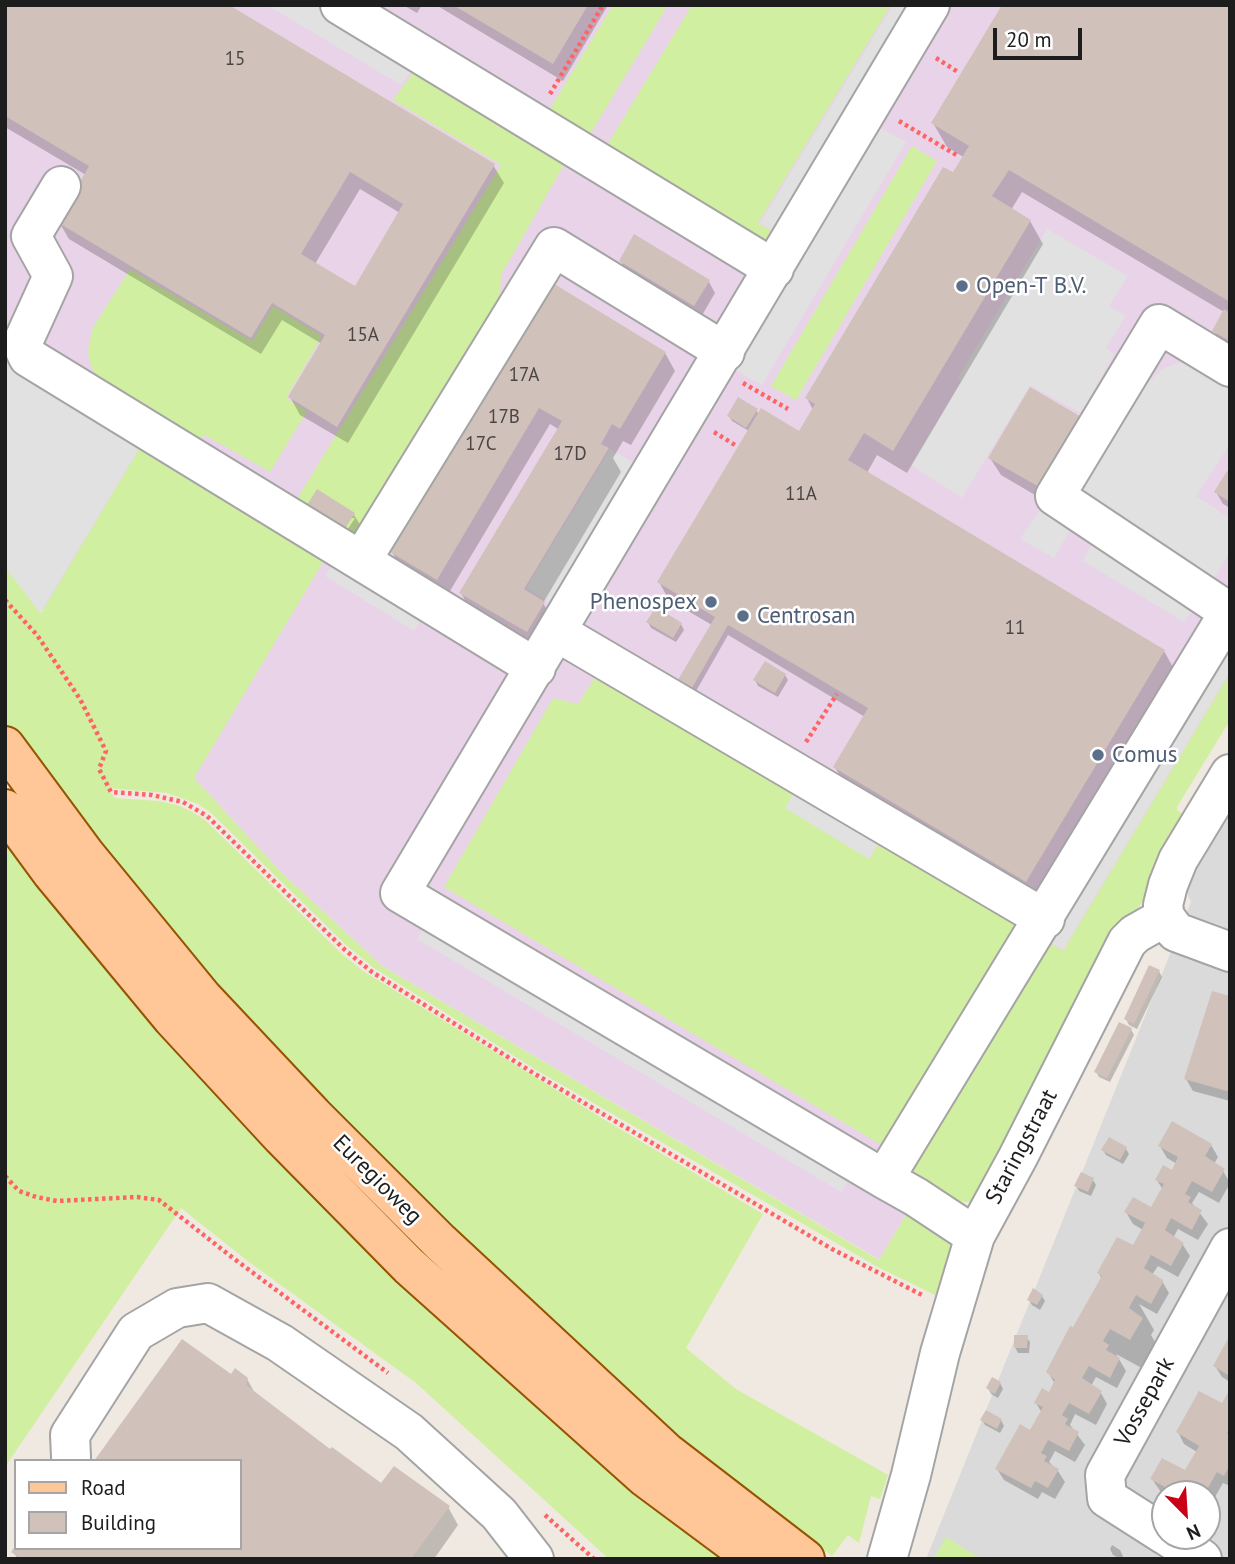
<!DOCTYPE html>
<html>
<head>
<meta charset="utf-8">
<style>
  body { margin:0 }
  #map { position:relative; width:1235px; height:1564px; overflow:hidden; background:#efe9e1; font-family:"PT Sans",sans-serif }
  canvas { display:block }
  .frame { position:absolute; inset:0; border:7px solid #1d1d1d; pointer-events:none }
  .legend { position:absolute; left:14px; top:1459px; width:228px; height:91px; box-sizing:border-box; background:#fff; border:2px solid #a5a5a5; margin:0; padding:9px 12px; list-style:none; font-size:21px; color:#1d1d1d }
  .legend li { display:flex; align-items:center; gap:14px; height:35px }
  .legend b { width:35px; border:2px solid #a5a5a5 }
  .north { position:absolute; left:1151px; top:1480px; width:70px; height:70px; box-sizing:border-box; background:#fff; border:2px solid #a5a5a5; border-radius:50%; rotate:156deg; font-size:19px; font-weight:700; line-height:28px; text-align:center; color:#1d1d1d }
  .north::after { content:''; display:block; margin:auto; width:24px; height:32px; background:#ca0017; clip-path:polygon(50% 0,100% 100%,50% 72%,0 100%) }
  .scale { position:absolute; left:993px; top:28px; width:89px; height:32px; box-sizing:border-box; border:4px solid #1d1d1d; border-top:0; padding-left:9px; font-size:21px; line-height:24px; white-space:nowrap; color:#1d1d1d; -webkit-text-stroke:5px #fff; paint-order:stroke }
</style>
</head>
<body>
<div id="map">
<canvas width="1235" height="1564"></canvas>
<div class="frame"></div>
<ul class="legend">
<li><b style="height:9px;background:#ffc697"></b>Road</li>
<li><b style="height:19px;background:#d0c1ba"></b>Building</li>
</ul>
<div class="north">N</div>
<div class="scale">20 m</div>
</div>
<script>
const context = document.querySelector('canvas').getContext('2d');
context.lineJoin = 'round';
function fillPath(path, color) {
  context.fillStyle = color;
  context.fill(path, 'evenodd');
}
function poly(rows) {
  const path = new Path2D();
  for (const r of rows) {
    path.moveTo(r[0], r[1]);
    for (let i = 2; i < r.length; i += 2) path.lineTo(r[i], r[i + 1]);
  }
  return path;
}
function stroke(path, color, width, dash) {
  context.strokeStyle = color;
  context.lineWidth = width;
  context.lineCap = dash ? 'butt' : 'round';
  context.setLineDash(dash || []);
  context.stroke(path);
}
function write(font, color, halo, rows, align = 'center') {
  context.font = font + ' "PT Sans",sans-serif';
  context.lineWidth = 5;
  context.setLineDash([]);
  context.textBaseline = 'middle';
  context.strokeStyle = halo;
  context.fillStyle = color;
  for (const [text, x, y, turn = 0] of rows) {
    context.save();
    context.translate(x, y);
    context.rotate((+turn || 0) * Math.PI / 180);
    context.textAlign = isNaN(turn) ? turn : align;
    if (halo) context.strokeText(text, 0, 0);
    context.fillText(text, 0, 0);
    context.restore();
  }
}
fillPath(poly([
  [1230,761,1230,1559,926,1559,1191,902,1171,856],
  [1165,1494,1207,1494,1207,1536,1165,1536]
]), '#dbdada');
fillPath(poly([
  [5,5,1230,5,1230,712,910,1208,880,1260,382,966,281,872,188,772,5,567]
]), '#e9d3e8');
fillPath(poly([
  [613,5,668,5,589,136,548,112],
  [692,5,891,5,758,223,782,237,767,244,606,147],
  [418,66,570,154,501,275,500,294,492,312,355,534,297,499,501,165,393,100],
  [912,146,937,161,796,400,771,386],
  [130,269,252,341,273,306,322,336,286,398,307,411,270,472,205,435,197,441,99,378,91,367,88,352,92,329],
  [145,439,329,552,194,778,281,872,382,966,879,1260,910,1208,936,1227,960,1256,945,1300,876,1266,538,1071,374,968,346,945,210,812,198,804,167,793,107,788,115,798,160,801,180,806,194,813,205,820,341,953,363,971,605,1120,763,1214,686,1348,736,1389,888,1475,880,1499,871,1496,859,1543,848,1535,832,1556,698,1457,277,1067,5,734,5,567,41,613],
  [1230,673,1230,720,1177,807,1177,810,1183,814,1164,851,1145,898,1099,966,980,1204,946,1199,919,1184,913,1173,914,1164,444,887,553,698,578,704,596,676,1063,951],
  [5,836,24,861,733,1559,609,1559,416,1383,249,1262,181,1208,5,1467],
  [946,1537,981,1559,934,1559]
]), '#d1efa1');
fillPath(poly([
  [267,5,340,5,422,55,401,85],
  [893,5,930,5,863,118,906,142,762,385,719,361,790,241,760,223],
  [1047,229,1128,276,1109,306,1126,316,1106,348,1114,354,1081,413,1030,385,962,498,911,465,961,381,957,379],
  [5,356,145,439,40,613,5,567],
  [1200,362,1230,374,1230,444,1196,496,1230,518,1230,552,1204,596,1184,622,1083,561,1095,537,1074,524,1054,558,1020,539,1042,507,1078,494,1135,395,1146,384,1161,370,1177,363],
  [610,449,652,473,568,614,526,588],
  [342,549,431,603,414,631,325,576],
  [1230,611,1230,672,1063,950,1035,934],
  [802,778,888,828,869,859,785,808],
  [433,913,853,1173,841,1192,417,939]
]), '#e1e1e1');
fillPath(poly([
  [5,5,493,165,504,183,348,443,300,415,290,397,322,344,282,320,261,354,69,239,59,222,86,175,5,127],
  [360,189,400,213,355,288,315,264],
  [403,5,422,5,417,13],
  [436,5,608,5,563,81],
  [1230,5,1230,356,1214,331,1224,312,1022,192,1011,210,1030,221,1043,244,907,473,877,455,867,473,1164,651,1174,669,1036,899,845,785,835,767,865,717,728,635,695,693,683,686,680,680,712,625,669,600,659,582,749,431,732,421,729,416,756,410,759,415,799,433,813,410,807,398,965,158,947,147,933,123],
  [621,261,709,282,715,293,701,317,627,273],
  [551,285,665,353,675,371,631,445,623,441,613,458,621,472,543,603,557,627,540,654,474,616,461,593,558,429,550,424,447,596,402,569,392,552],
  [1031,389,1052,505,1001,475,990,458],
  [1230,475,1230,508,1223,504,1216,492],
  [317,491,354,515,361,526,350,543,342,538,355,518,351,518],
  [648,622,681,624,684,630,676,642,651,628],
  [785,675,788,680,778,697,758,686,755,680],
  [1159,971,1162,977,1137,1029,1129,1025,1126,1019],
  [1230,998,1230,1101,1193,1091,1186,1079],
  [1131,1029,1134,1035,1110,1082,1099,1077,1096,1072],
  [1211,1145,1218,1157,1214,1164,1223,1171,1230,1183,1219,1203,1199,1192,1192,1203,1208,1224,1198,1240,1178,1229,1173,1238,1183,1245,1190,1256,1178,1277,1158,1266,1152,1275,1162,1281,1169,1293,1157,1314,1139,1304,1154,1330,1151,1335,1161,1352,1149,1372,1116,1354,1126,1371,1117,1388,1096,1377,1091,1386,1101,1393,1107,1404,1096,1425,1075,1414,1070,1425,1085,1445,1075,1462,1055,1451,1049,1462,1058,1471,1065,1482,1055,1499,1042,1492,1038,1499,1004,1480,997,1469,1031,1432,1042,1413,1036,1403,1049,1394,1055,1384,1048,1372,1102,1280,1099,1273,1133,1247,1143,1230,1133,1224,1126,1212,1152,1209,1163,1190,1157,1180,1172,1172,1177,1164,1167,1158,1160,1146],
  [1126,1149,1129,1154,1123,1164,1106,1155,1103,1150],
  [1093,1180,1096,1185,1091,1196,1079,1191,1076,1185],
  [1042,1296,1045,1301,1040,1310,1032,1305,1029,1300],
  [1026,1337,1030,1342,1029,1353,1018,1353,1015,1347],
  [1230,1338,1230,1382,1222,1377,1215,1366],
  [231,1376,247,1379,256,1395,331,1451,382,1486,448,1507,458,1525,434,1559,17,1559,14,1552,240,1548,240,1461],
  [1000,1383,1003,1389,998,1398,991,1394,988,1388],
  [1230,1393,1230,1486,1223,1483,1211,1504,1207,1502,1207,1494,1165,1494,1165,1498,1152,1479,1186,1472,1197,1452,1184,1444,1178,1432,1223,1405],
  [982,1420,1001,1420,1004,1426,1000,1433,985,1425],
  [1112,1545,1120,1550,1123,1556,1121,1559,1113,1555,1110,1549]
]), '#0003');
fillPath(poly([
  [5,5,229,5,495,164,337,427,288,397,325,335,272,303,251,338,57,222,89,166,5,116],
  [350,172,403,204,355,286,301,254],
  [453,5,588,5,553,64],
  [1002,5,1230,5,1230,302,1009,170,992,196,1031,220,893,451,864,433,848,460,1165,650,1026,882,833,767,868,708,728,625,692,688,678,680,715,617,657,582,761,408,799,431,815,404,805,398,943,167,953,172,969,146,931,123],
  [634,234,710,280,694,306,619,261],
  [551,282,666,352,620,429,612,424,601,444,609,448,524,589,545,602,527,632,459,593,562,421,539,408,437,580,390,552],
  [1224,309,1230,313,1230,341,1212,331],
  [1030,387,1083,418,1041,488,988,458],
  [738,397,758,409,746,428,727,416],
  [1227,471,1230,473,1230,502,1214,492],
  [317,489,355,513,343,532,305,508],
  [656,607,682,623,673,638,646,622],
  [765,661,786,674,775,693,753,680],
  [1149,965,1160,970,1134,1024,1124,1019],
  [1212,991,1230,996,1230,1092,1184,1079],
  [1119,1022,1132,1028,1107,1078,1094,1072],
  [1172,1121,1212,1144,1205,1156,1225,1169,1212,1192,1192,1181,1185,1194,1191,1197,1188,1202,1202,1210,1192,1230,1171,1218,1165,1230,1184,1243,1171,1266,1151,1255,1144,1268,1163,1280,1162,1284,1151,1304,1136,1295,1129,1308,1143,1318,1130,1340,1110,1329,1103,1341,1109,1345,1106,1350,1120,1358,1110,1378,1089,1366,1082,1378,1102,1391,1099,1397,1089,1414,1069,1403,1062,1415,1068,1419,1065,1424,1079,1432,1069,1451,1048,1440,1041,1453,1047,1456,1044,1461,1059,1469,1048,1488,1035,1481,1031,1488,995,1469,1020,1424,1030,1430,1043,1407,1034,1403,1042,1388,1049,1392,1055,1380,1046,1372,1070,1326,1073,1327,1102,1276,1097,1273,1117,1237,1133,1245,1145,1223,1124,1212,1133,1197,1151,1207,1164,1184,1155,1180,1163,1165,1172,1170,1178,1157,1158,1146],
  [1109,1137,1127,1147,1120,1160,1101,1150],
  [1081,1172,1094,1178,1088,1192,1074,1186],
  [1033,1288,1043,1295,1037,1305,1027,1300],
  [1014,1335,1028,1335,1027,1348,1014,1348],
  [1230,1335,1230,1376,1213,1366],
  [182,1339,231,1374,235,1368,248,1378,246,1385,330,1449,332,1447,381,1483,394,1466,450,1506,411,1559,21,1559,11,1552,14,1548,240,1548,240,1461,94,1461],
  [992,1377,1001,1382,995,1394,986,1388],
  [1230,1389,1230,1428,1227,1433,1230,1435,1230,1465,1224,1476,1217,1472,1205,1493,1196,1490,1193,1494,1165,1494,1165,1497,1161,1495,1165,1487,1150,1479,1162,1458,1185,1470,1199,1446,1176,1432,1199,1391,1222,1403],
  [986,1410,1002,1419,997,1429,980,1420]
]), '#d0c1ba');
const minor = poly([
  [340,5,774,269],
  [930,5,400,893,884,1179,1230,611],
  [61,186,31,236,53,276,22,344,28,357,536,668],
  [361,561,554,247,725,352],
  [1229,612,1055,496,1159,324,1230,367],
  [557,632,1045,919],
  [1230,774,1178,860,1168,885,1163,905,1165,917,1176,932,1230,952],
  [884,1179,916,1197,975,1236],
  [71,1457,70,1435,136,1332,177,1308,208,1303,280,1343,409,1432,499,1514,534,1559],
  [1165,1535,1107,1498,1105,1475,1230,1248],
  [1167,1536,1202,1559],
  [887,1559,911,1475,940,1353,975,1236,1018,1157,1127,942,1135,934,1165,917]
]);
const major = poly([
  [5,746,85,854,203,998,313,1115,440,1242,666,1452,805,1559],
  [5,809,52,873,172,1018,282,1137,409,1266,646,1478,755,1559]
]);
stroke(minor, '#a4a4a4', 42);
stroke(major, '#965300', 42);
stroke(poly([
  [936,58,958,72],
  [550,94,603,5],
  [899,121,958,156],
  [743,383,788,409],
  [714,432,735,445],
  [5,600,37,635,80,699,106,751,99,769,111,792,152,795,183,802,207,816,345,950,372,972,535,1074,832,1249,924,1296],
  [806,742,837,694],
  [5,1176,19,1191,36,1197,57,1201,137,1197,159,1200,233,1258,388,1373],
  [545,1515,594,1559]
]), '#ff6364', 4.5, [3.5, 3.5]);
stroke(minor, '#fff', 38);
stroke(major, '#ffc697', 38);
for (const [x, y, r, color] of [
  [962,286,7,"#5c6f8a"],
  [711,602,7,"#5c6f8a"],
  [743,616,7,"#5c6f8a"],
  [1098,755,7,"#5c6f8a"]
]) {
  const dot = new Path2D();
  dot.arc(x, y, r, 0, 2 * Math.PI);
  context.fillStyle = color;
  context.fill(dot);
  stroke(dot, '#fff', 2.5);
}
write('19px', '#4a4644', null, [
  ["15",235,60],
  ["15A",363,336],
  ["17A",524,376],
  ["17B",504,418],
  ["17C",481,445],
  ["17D",570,455],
  ["11A",801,495],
  ["11",1015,629]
]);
write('23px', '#4e5e75', '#fff', [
  ["Open-T B.V.",976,286],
  ["Phenospex",697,602,"right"],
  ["Centrosan",757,616],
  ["Comus",1112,755]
], 'left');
write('23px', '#1d1d1d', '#fff', [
  ["Staringstraat",1022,1147,-62],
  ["Euregioweg",377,1180,45],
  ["Vossepark",1145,1402,-61]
]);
</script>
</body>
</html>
